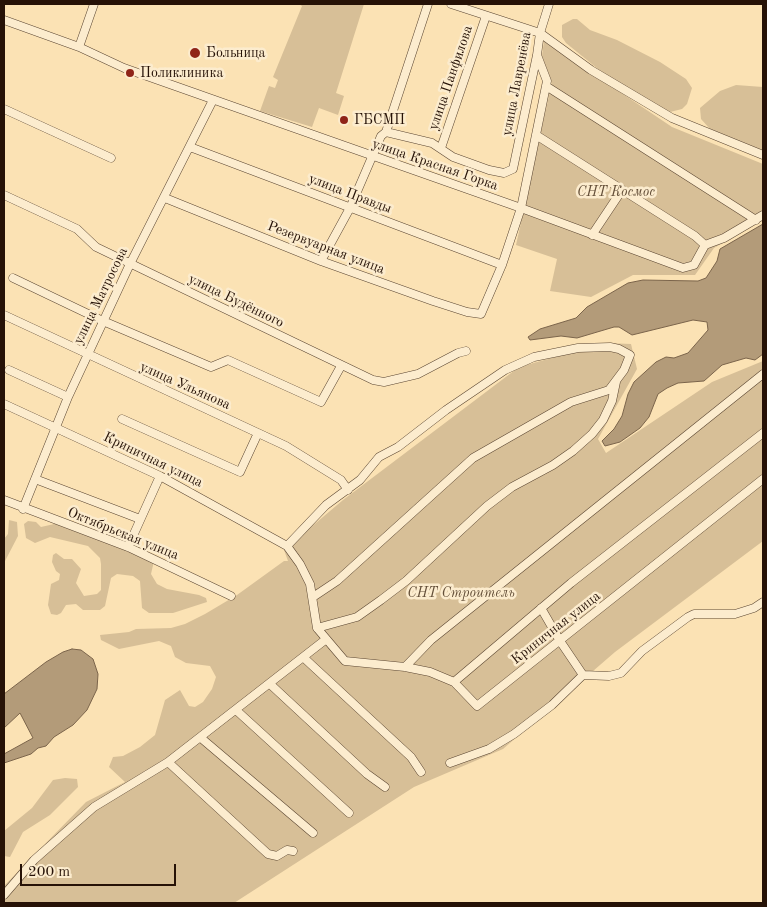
<!DOCTYPE html>
<html>
<head>
<meta charset="utf-8">
<style>
  body { margin:0 }
  #map { position:relative; width:767px; height:907px; overflow:hidden; background:#fbe2b4; font-family:"Old Standard TT",serif }
  canvas { display:block }
  .frame { position:absolute; inset:0; border:5px solid #261207; pointer-events:none }
  .scale { position:absolute; left:20px; top:864px; width:156px; height:22px; box-sizing:border-box; border:2px solid #261207; border-top:0; padding-left:6px; font-size:15px; line-height:18px; white-space:nowrap; color:#261207; -webkit-text-stroke:4px #fcecce; paint-order:stroke }
</style>
</head>
<body>
<div id="map">
<canvas width="767" height="907"></canvas>
<div class="frame"></div>
<div class="scale">200 m</div>
</div>
<script>
const context = document.querySelector('canvas').getContext('2d');
context.lineJoin = 'round';
function fillPath(path, color) {
  context.fillStyle = color;
  context.fill(path, 'evenodd');
}
function poly(rows) {
  const path = new Path2D();
  for (const r of rows) {
    path.moveTo(r[0], r[1]);
    for (let i = 2; i < r.length; i += 2) path.lineTo(r[i], r[i + 1]);
  }
  return path;
}
function stroke(path, color, width, dash) {
  context.strokeStyle = color;
  context.lineWidth = width;
  context.lineCap = dash ? 'butt' : 'round';
  context.setLineDash(dash || []);
  context.stroke(path);
}
function write(font, color, halo, rows, align = 'center') {
  context.font = font + ' "Old Standard TT",serif';
  context.lineWidth = 5;
  context.setLineDash([]);
  context.textBaseline = 'middle';
  context.strokeStyle = halo;
  context.fillStyle = color;
  for (const [text, x, y, turn = 0] of rows) {
    context.save();
    context.translate(x, y);
    context.rotate((+turn || 0) * Math.PI / 180);
    context.textAlign = isNaN(turn) ? turn : align;
    if (halo) context.strokeText(text, 0, 0);
    context.fillText(text, 0, 0);
    context.restore();
  }
}
fillPath(poly([
  [299,4,364,4,336,93,344,96,338,115,319,108,312,127,260,111,269,86,275,88,278,80,273,77,302,6],
  [573,19,577,19,590,30,617,40,660,62,686,79,692,88,687,104,682,109,670,112,647,101,598,69,566,43,562,37,562,25],
  [544,41,672,127,763,164,763,220,714,248,695,275,633,275,591,297,550,291,557,259,516,245,552,82,542,56],
  [736,85,763,87,763,151,710,129,701,119,700,108,720,91],
  [606,343,631,344,637,369,598,439,606,453,712,382,763,361,763,541,615,652,503,749,414,787,234,903,4,903,4,886,86,802,125,782,109,767,113,757,123,756,140,747,155,735,165,700,180,690,189,706,195,707,203,702,212,689,216,677,210,666,186,663,175,657,171,646,159,641,119,649,101,640,100,635,129,632,136,629,171,628,185,624,205,614,237,595,284,561,288,561,284,550,343,500,519,367],
  [9,520,17,522,18,536,4,563,4,539,8,534],
  [28,521,36,522,41,527,63,522,154,561,151,574,157,584,167,589,199,595,206,598,207,602,173,613,149,613,142,608,140,581,133,576,117,574,111,578,105,606,100,610,83,610,76,604,66,605,61,613,57,615,51,614,48,605,51,584,59,580,60,574,56,571,52,562,53,555,56,553,64,559,72,559,81,569,76,583,84,596,97,594,101,590,101,564,100,558,88,546,50,537,35,543,26,538,24,524],
  [65,778,77,779,78,787,50,815,23,832,10,857,4,856,4,831,32,808,53,780]
]), '#d7bf97');
const water = poly([
  [763,224,763,354,755,360,746,358,722,365,704,381,678,383,667,388,658,394,649,417,640,428,620,442,605,446,602,441,614,429,622,416,628,394,634,382,656,362,666,357,674,358,688,353,708,330,707,322,693,320,632,335,619,327,614,327,577,338,561,336,530,340,528,337,540,329,576,318,587,307,628,283,643,280,698,281,706,278,717,261,720,249,763,224],
  [72,649,81,650,93,659,98,674,97,689,87,710,73,725,54,737,46,746,38,748,31,754,4,763,4,754,33,738,20,713,4,728,4,694,46,662,63,652,72,649]
]);
fillPath(water, '#b39b79');
stroke(water, '#7b644b', 1);
const minor = poly([
  [451,4,540,33,591,70,672,118,763,155],
  [4,20,79,47,124,68,521,208,683,268,694,265,705,245,724,238,763,215],
  [79,47,94,4],
  [546,86,756,220],
  [4,109,111,158],
  [386,132,432,143,453,157,489,170,504,173,513,169,537,55,540,33,549,4],
  [536,135,695,236,705,245],
  [190,147,502,265],
  [441,148,486,16],
  [4,195,77,229,96,247,373,380,384,382,418,374,458,353,466,351],
  [165,198,321,261,433,301,467,312,481,314,502,265,521,208,547,81,537,55],
  [592,235,622,190],
  [321,261,350,208,381,136,386,132,428,4],
  [13,278,103,321,211,367,228,360,321,402,341,366],
  [4,315,286,446,341,480,348,490],
  [9,370,68,397],
  [4,404,160,476,287,546,300,564,310,584,317,628,345,661,405,667,430,672,454,682,477,706,763,479],
  [122,419,240,472,258,433],
  [35,479,140,519],
  [4,500,128,547,231,596],
  [23,509,68,397,130,264,213,100],
  [287,546,326,505,360,480,379,457,398,447,446,410,505,370,534,357,578,348,610,347,619,349,630,355,624,370,609,390,571,402,473,458,337,581,313,597],
  [128,547,160,476],
  [541,608,560,641,583,675],
  [317,628,357,617,381,600,406,581,487,506,512,487,553,465,573,451,592,434,603,420,612,401,616,382],
  [303,657,411,757,421,772],
  [405,667,431,640,763,374],
  [454,682,571,583,763,433],
  [270,684,367,774,385,787],
  [236,710,349,813],
  [201,738,313,833],
  [168,762,268,854,277,856,287,850,293,851],
  [450,763,489,749,514,734,552,705,583,675,609,676,621,673,642,651,688,617,694,614,735,614,754,608,763,602],
  [4,895,34,860,94,807,168,762,325,640]
]);
stroke(minor, '#5b4632', 9);
stroke(minor, '#fcecce', 8);
for (const [x, y, r, color] of [
  [195,53,6,"#8f2418"],
  [130,73,5,"#8f2418"],
  [344,120,5,"#8f2418"]
]) {
  const dot = new Path2D();
  dot.arc(x, y, r, 0, 2 * Math.PI);
  context.fillStyle = color;
  context.fill(dot);
  stroke(dot, '#fcecce', 2);
}
write('14px', '#261207', '#fcecce', [
  ["Больница",206,53],
  ["Поликлиника",140,73],
  ["ГБСМП",354,120]
], 'left');
write('14px', '#261207', '#fcecce', [
  ["улица Панфилова",451,78,-71],
  ["улица Лавренёва",517,84,-79],
  ["улица Красная Горка",435,165,19],
  ["улица Правды",350,194,21],
  ["Резервуарная улица",326,248,21],
  ["улица Матросова",101,296,-64],
  ["улица Будённого",236,301,26],
  ["улица Ульянова",185,386,24],
  ["Криничная улица",153,460,26],
  ["Октябрьская улица",123,534,22],
  ["Криничная улица",556,628,-38]
]);
write('italic 14px', '#644f39', '#fcecce', [
  ["СНТ Космос",616,192],
  ["СНТ Строитель",461,593]
]);
</script>
</body>
</html>
